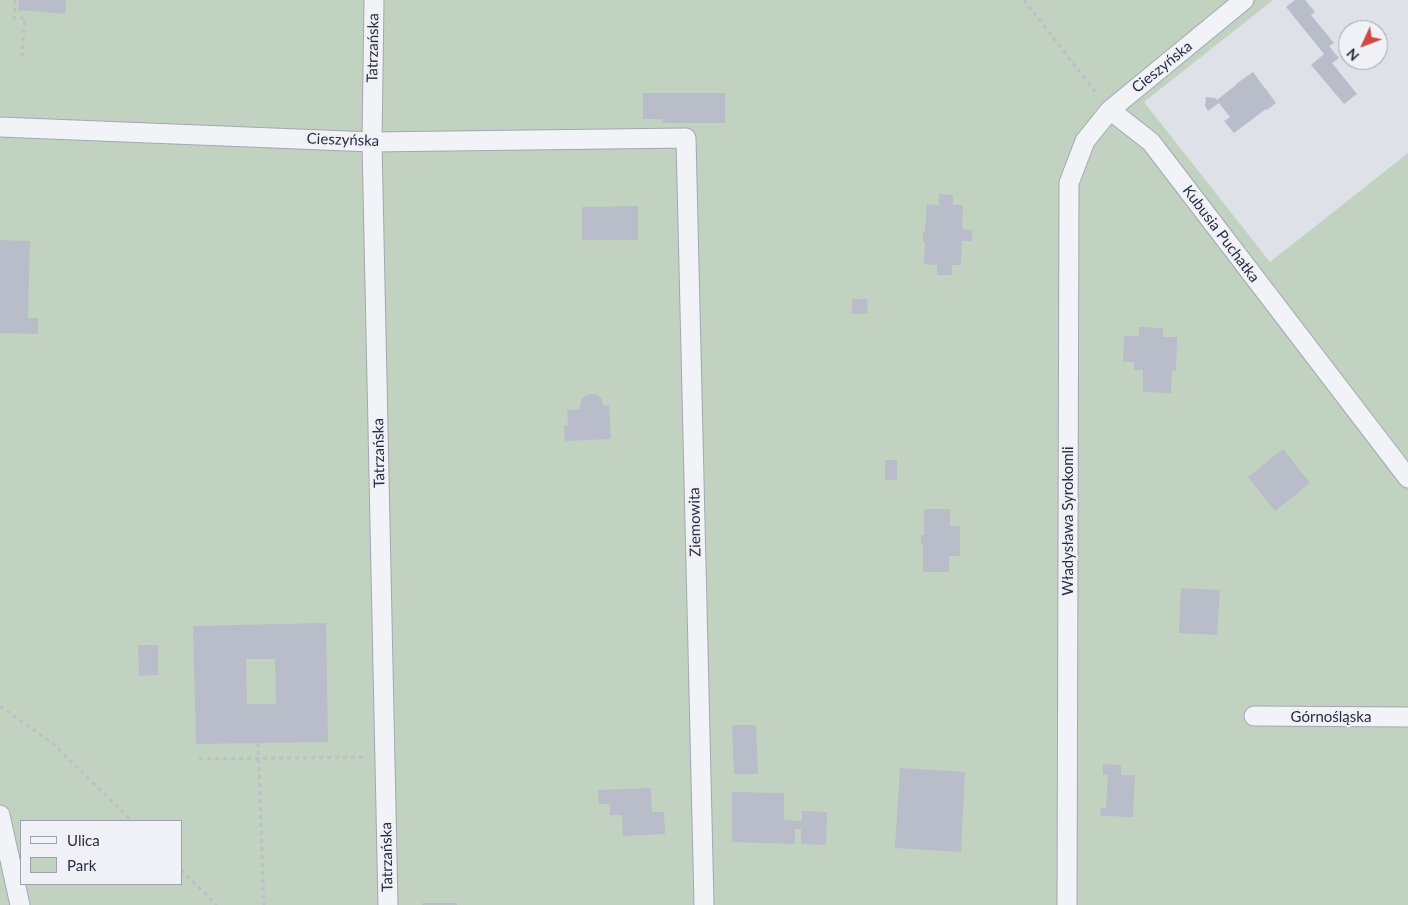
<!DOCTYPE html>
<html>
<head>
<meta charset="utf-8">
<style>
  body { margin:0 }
  #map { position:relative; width:1408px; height:905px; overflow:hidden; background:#dfe1e9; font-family:Lato,sans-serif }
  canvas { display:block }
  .legend { position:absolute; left:20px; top:820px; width:162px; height:65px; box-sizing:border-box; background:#eff1f6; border:1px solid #9fa2ad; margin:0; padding:6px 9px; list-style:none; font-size:15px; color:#282c40 }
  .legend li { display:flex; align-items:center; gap:10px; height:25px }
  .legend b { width:25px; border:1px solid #9fa2ad }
  .north { position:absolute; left:1338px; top:20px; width:50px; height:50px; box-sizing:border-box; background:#eff1f6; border:1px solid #9fa2ad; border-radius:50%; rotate:227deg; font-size:14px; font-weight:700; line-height:20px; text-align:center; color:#282c40 }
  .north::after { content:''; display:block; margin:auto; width:18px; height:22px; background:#d14741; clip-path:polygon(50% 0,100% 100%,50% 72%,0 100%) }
</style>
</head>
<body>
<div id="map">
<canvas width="1408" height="905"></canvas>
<ul class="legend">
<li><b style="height:6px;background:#f2f3f7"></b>Ulica</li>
<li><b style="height:14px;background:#c1d3c0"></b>Park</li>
</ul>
<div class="north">N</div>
</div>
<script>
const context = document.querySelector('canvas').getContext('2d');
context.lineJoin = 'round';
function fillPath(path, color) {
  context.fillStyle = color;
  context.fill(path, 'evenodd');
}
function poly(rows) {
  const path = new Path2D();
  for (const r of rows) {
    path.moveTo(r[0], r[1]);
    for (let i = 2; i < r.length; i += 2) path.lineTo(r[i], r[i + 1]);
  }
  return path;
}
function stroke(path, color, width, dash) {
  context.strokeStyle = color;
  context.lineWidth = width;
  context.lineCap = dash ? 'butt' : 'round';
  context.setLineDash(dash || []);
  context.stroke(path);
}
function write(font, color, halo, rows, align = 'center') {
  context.font = font + ' Lato,sans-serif';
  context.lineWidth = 4.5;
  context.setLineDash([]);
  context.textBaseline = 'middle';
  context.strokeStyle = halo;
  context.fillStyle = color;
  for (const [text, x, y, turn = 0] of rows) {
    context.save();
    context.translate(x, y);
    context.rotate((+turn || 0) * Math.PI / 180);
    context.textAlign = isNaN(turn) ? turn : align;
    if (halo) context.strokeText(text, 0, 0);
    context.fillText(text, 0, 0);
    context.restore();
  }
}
fillPath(poly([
  [0,0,1273,0,1144,102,1270,262,1408,153,1408,905,0,905],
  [21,821,181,821,181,884,21,884]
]), '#c1d3c0');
fillPath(poly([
  [19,0,66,0,65,14,18,10],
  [1295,0,1305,0,1315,12,1311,15,1334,43,1329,46,1339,58,1332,63,1357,94,1344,104,1311,65,1324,54,1286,7],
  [1253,72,1276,103,1267,110,1266,109,1234,133,1224,121,1230,117,1219,103,1208,111,1205,106,1206,97,1215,98,1217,100,1236,85,1236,84],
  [643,93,725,93,725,123,663,123,663,119,643,119],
  [939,194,953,195,953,205,963,205,962,229,972,230,972,241,962,241,961,265,952,265,952,275,937,275,937,265,924,264,925,243,923,242,923,232,925,232,927,204,939,205],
  [638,206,638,240,582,240,582,207],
  [0,240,30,241,28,318,38,318,38,334,0,333],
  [852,299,867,299,868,314,852,314],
  [1139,327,1163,328,1163,337,1177,337,1176,371,1172,371,1171,393,1143,392,1143,370,1134,370,1134,362,1123,362,1124,336,1139,336],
  [589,394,596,394,600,397,602,399,603,406,609,405,611,439,565,441,564,426,568,425,567,410,579,409,582,398],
  [1283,449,1310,483,1275,511,1248,477],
  [885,460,897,460,897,480,885,480],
  [924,509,950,509,950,526,960,526,960,556,949,556,949,572,923,572,923,545,921,545,921,535,924,535],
  [1181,588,1220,590,1217,635,1179,633],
  [326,623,328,742,196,744,193,626],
  [246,659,275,659,276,704,247,704],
  [138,645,158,645,158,675,139,676],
  [732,725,756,725,758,774,734,774],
  [1103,764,1121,765,1121,775,1135,775,1133,817,1100,816,1101,807,1106,808,1108,774,1103,774],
  [900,768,965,772,961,852,895,848],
  [651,788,652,812,664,812,665,834,623,836,622,815,610,815,610,804,599,804,598,790],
  [732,792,784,793,784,820,802,821,802,811,827,812,826,845,801,844,801,829,795,829,795,844,732,842],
  [422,903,456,903,457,905,422,905]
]), '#b9bcc9');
const minor = poly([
  [374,0,372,142,388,905],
  [1110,110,1151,142,1408,478],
  [0,127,372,142,686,138,704,905],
  [1254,716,1408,717],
  [0,815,20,905],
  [1067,905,1069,183,1085,141,1110,110,1244,0]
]);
stroke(minor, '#a4a7b3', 21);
stroke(poly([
  [15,0,14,18,25,18,22,56],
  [1024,0,1097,94],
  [0,706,52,743,132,821],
  [258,743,264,905],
  [199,759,364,757],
  [181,870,217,905]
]), '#bdbfc7', 3, [4, 4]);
stroke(minor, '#f2f3f7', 19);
write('15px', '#282c40', '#eff1f6', [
  ["Tatrzańska",373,48,-89],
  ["Cieszyńska",1162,67,-39],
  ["Cieszyńska",343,140,2],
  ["Kubusia Puchatka",1221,234,53],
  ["Tatrzańska",379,453,-91],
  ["Władysława Syrokomli",1068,521,-90],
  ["Ziemowita",695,522,-91],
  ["Górnośląska",1331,717],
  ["Tatrzańska",387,857,-91]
]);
</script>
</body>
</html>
